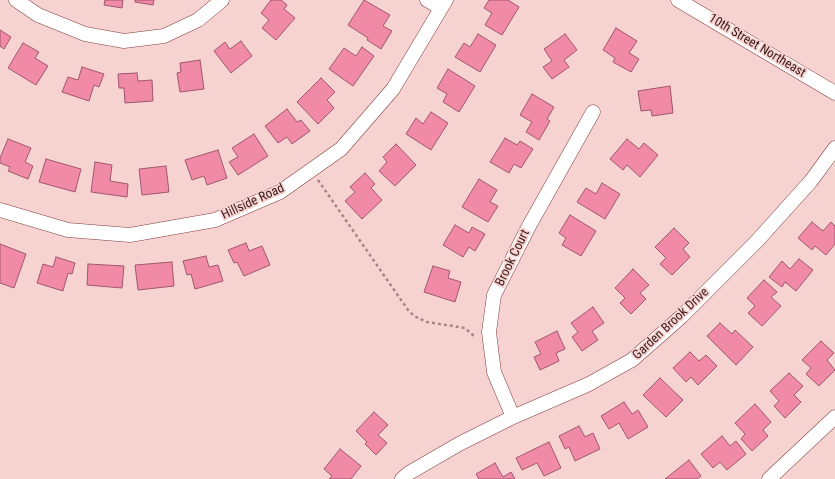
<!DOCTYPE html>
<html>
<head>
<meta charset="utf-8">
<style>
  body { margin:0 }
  canvas { display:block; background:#f6d3d1 }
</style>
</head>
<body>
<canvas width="835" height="479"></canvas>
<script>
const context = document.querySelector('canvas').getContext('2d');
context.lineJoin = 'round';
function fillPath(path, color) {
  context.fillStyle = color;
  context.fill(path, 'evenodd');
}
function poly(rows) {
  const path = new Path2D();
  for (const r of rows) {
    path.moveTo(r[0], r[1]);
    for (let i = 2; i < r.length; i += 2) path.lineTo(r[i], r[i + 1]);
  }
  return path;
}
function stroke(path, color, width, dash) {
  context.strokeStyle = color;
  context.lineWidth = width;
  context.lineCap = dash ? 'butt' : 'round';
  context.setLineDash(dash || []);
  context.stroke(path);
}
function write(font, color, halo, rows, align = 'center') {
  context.font = font + ' "Roboto Condensed",sans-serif';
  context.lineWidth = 3.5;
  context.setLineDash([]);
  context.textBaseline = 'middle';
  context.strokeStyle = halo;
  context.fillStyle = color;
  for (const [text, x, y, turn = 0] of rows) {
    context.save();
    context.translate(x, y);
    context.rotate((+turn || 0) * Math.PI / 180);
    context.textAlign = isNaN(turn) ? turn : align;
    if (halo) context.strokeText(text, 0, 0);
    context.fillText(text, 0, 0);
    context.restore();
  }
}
const building = poly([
  [105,0,123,0,122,8,104,5,105,0],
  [135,0,154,0,153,5,135,2,135,0],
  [271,0,281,0,287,5,284,9,295,18,276,40,262,28,269,20,261,13,271,0],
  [364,0,390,15,383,26,392,31,381,49,367,40,368,38,348,25,364,0],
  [489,0,508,0,519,7,502,35,485,25,492,13,484,8,489,0],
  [616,28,637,41,629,53,639,59,631,72,613,62,615,58,603,50,616,28],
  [0,30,11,37,4,49,0,46,0,30],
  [478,34,496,45,480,72,455,57,464,43,470,47,478,34],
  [565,34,577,50,564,60,569,67,552,79,543,67,552,61,544,49,565,34],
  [241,41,252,56,231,73,214,51,225,42,230,49,241,41],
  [23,43,39,52,35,58,48,66,36,85,8,68,23,43],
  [362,47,374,56,353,86,329,69,344,48,356,56,362,47],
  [200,60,204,89,180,92,177,73,181,72,180,63,200,60],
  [82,67,104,74,99,87,94,85,89,101,62,92,68,77,78,80,82,67],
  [448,69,475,86,459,112,443,102,447,94,437,88,448,69],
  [137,73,138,81,152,80,153,101,125,103,124,88,119,88,118,74,137,73],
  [321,78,335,92,327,100,334,108,318,124,297,102,321,78],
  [670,86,673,113,652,116,651,110,641,111,638,91,670,86],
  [532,94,554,107,547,119,550,121,539,140,526,132,532,122,520,115,532,94],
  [287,109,297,122,301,120,310,131,292,144,287,137,278,143,265,126,287,109],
  [431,112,448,123,431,150,406,134,416,118,423,124,431,112],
  [254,134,268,156,238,175,229,162,238,157,232,148,254,134],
  [505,138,517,145,520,141,533,149,521,168,514,164,509,173,490,162,505,138],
  [8,139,31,148,25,162,33,166,28,179,8,171,10,167,0,163,0,158,8,139],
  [627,139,639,149,644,143,658,155,640,177,627,165,623,170,610,159,627,139],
  [396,144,416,165,395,186,379,171,387,162,383,157,396,144],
  [218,150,227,178,207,185,204,176,192,180,185,160,218,150],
  [46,159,81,169,75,192,39,182,46,159],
  [95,162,112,165,110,181,128,184,127,197,91,192,95,162],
  [166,166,169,192,142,195,139,169,166,166],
  [365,173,375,184,371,188,382,200,362,219,345,201,355,192,350,187,365,173],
  [479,179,497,190,490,202,498,206,488,222,462,207,479,179],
  [602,183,620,194,605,219,577,202,586,188,596,194,602,183],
  [570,215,596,231,581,256,562,245,566,238,559,233,570,215],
  [812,222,823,231,831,222,835,226,835,244,826,255,815,246,812,250,798,238,812,222],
  [455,225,469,233,472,227,485,234,475,251,469,247,463,257,443,245,455,225],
  [674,228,689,243,683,249,690,257,672,275,660,264,666,258,655,247,674,228],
  [246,243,249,251,262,246,270,265,244,276,237,262,234,263,228,250,246,243],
  [0,244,26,254,14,288,0,283,0,244],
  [206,256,209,267,218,265,223,281,195,289,191,274,187,275,183,261,206,256],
  [56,257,75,263,72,274,68,273,63,291,37,283,43,264,53,267,56,257],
  [799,259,813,270,796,291,785,282,782,287,769,277,782,261,790,269,799,259],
  [172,262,174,286,138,290,135,265,172,262],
  [88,264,124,266,122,288,87,285,88,264],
  [433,266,450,271,448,278,461,282,455,302,424,292,433,266],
  [633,269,649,285,640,293,646,299,631,314,620,303,625,298,615,288,633,269],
  [764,280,777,292,771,297,781,306,762,326,748,313,755,306,747,298,764,280],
  [593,307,604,323,592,331,598,340,582,351,572,337,578,332,571,323,593,307],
  [720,323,732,334,735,330,753,347,736,365,707,336,720,323],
  [557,331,565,349,556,353,559,361,540,370,534,357,541,354,535,342,557,331],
  [821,341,834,353,827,360,835,370,819,386,806,374,811,368,802,360,821,341],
  [690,352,699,361,706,355,717,366,698,385,691,377,686,382,673,368,690,352],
  [789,373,803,386,794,395,801,402,785,418,774,406,779,401,770,391,789,373],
  [660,378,683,400,666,417,643,395,660,378],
  [624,402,632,414,638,410,648,427,628,439,619,423,609,429,601,416,624,402],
  [755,404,771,422,763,430,768,436,752,451,741,439,745,434,735,423,755,404],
  [374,412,388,425,378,435,387,443,376,455,365,444,367,442,356,431,374,412],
  [579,426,585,437,593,433,600,449,575,461,569,447,565,449,559,436,579,426],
  [722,436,730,446,736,441,746,454,727,470,720,462,713,468,701,454,722,436],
  [549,442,561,468,544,476,537,463,522,470,516,458,549,442],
  [340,449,361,466,351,479,329,479,332,476,324,469,340,449],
  [689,460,701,476,697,479,665,479,689,460],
  [495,463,503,477,511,472,515,479,479,479,476,474,495,463]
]);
fillPath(building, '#f08aa7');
stroke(building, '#a0576c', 1);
const minor = poly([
  [16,0,38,15,85,34,124,41,164,36,198,20,222,0],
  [427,0,441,8],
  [678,0,835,93],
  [0,210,68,230,130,235,215,220,280,192,341,149,393,89,446,0],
  [513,417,494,372,489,332,494,295,529,226,593,112],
  [402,479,409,473,459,444,513,417,589,384,632,360,682,316,757,241,811,181,835,148],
  [769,479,835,417]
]);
stroke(minor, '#843d3c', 15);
stroke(poly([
  [318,180,408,310,414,316,427,322,465,328,475,337]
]), '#a88685', 2.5, [3, 3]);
stroke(minor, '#fff', 14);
write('13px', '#3a1b1a', '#f6d3d1', [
  ["10th Street Northeast",757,46,31],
  ["Hillside Road",253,202,-25],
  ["Brook Court",513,258,-64],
  ["Garden Brook Drive",671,324,-43]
]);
</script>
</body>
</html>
